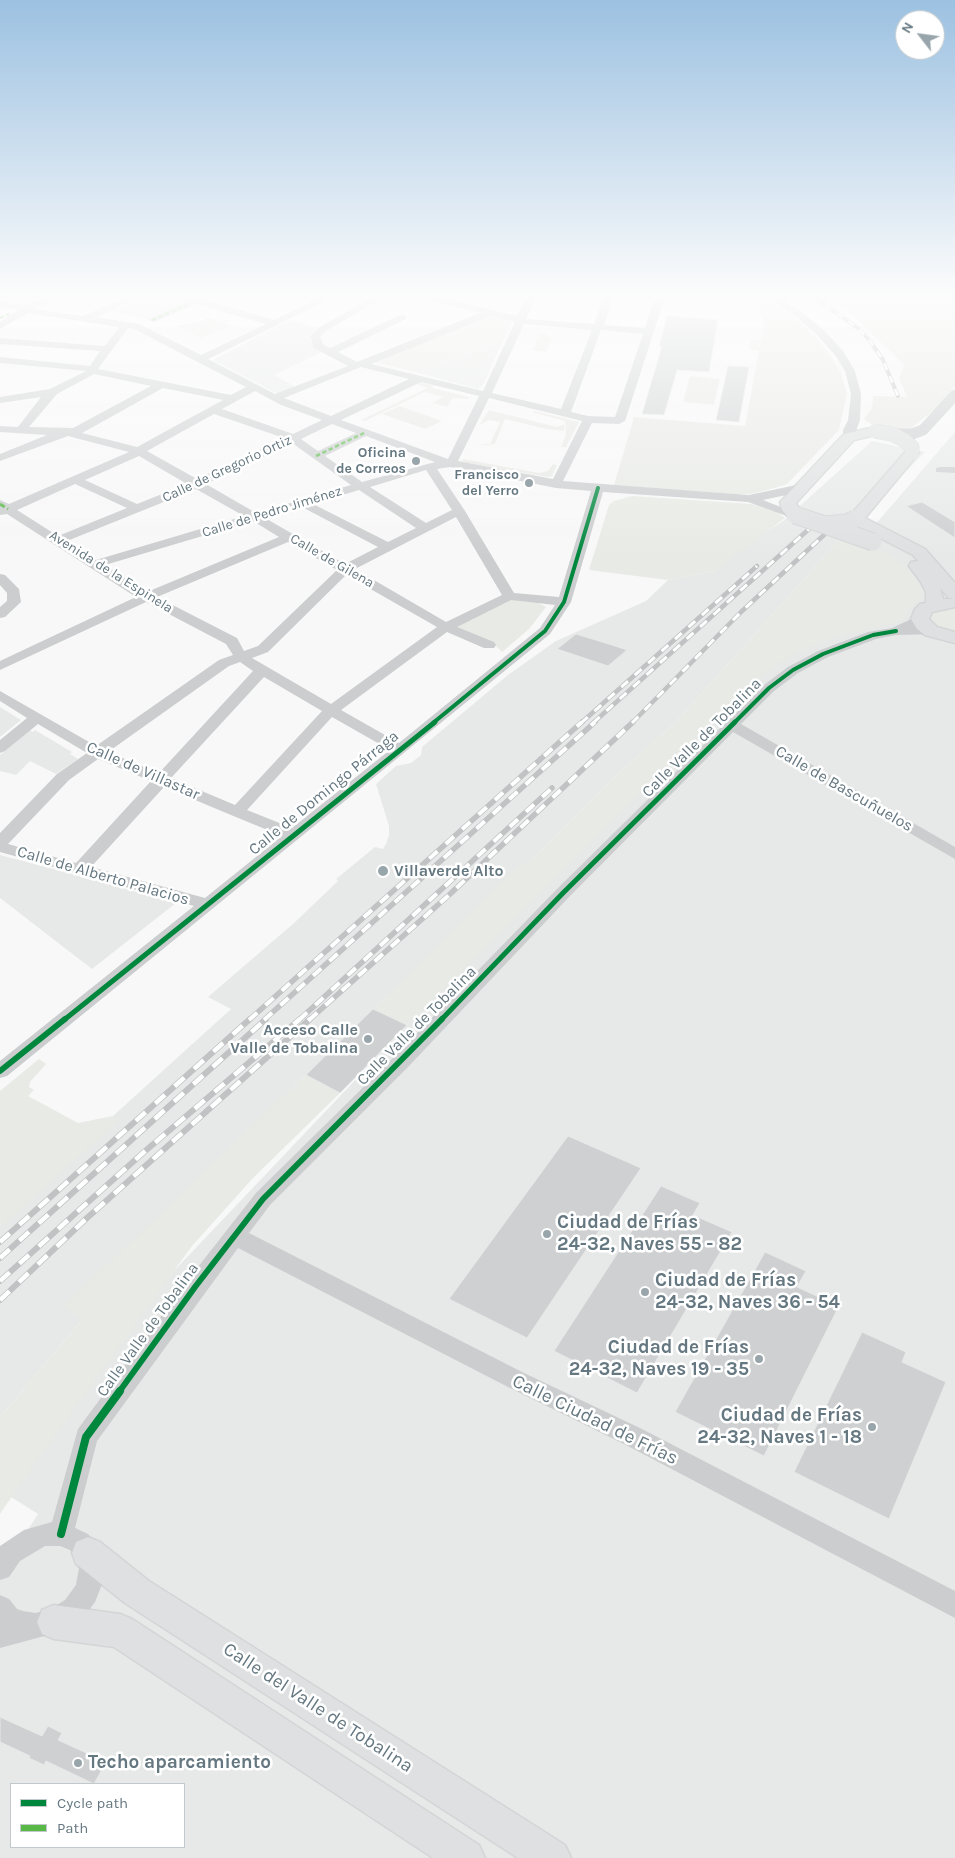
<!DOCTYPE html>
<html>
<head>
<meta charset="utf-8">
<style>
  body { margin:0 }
  #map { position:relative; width:955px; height:1858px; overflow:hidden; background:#f8f8f8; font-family:Karla,sans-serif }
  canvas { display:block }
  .legend { position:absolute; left:10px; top:1783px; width:175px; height:65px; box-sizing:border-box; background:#fff; border:1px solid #c1c9cd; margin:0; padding:6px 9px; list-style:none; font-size:15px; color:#657881 }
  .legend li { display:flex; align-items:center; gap:10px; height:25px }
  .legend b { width:25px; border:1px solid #c1c9cd }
  .north { position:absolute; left:895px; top:10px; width:50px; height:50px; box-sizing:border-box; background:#fff; border:1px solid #c1c9cd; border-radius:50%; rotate:300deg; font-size:14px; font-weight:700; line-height:20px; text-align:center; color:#657881 }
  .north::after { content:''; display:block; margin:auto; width:18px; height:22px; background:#98a5ab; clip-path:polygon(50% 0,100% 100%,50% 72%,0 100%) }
</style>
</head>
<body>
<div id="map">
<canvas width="955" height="1858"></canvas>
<ul class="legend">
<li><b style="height:6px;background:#00873e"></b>Cycle path</li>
<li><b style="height:6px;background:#58b947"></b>Path</li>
</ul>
<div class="north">N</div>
</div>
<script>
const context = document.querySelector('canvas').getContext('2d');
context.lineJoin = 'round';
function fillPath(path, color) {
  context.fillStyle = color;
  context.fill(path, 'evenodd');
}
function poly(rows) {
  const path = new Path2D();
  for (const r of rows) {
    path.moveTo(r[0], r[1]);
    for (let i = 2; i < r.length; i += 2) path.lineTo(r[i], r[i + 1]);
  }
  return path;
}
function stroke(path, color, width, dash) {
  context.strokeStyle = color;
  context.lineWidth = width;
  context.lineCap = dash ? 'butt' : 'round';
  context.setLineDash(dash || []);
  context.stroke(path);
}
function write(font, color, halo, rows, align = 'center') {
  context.font = font + ' Karla,sans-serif';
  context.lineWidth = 5;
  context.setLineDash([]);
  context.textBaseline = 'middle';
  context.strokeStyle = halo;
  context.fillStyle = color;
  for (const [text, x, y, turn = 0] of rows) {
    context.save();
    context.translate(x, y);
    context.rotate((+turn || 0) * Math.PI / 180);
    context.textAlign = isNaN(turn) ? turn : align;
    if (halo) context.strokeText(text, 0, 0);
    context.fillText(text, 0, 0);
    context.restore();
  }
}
fillPath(poly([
  [151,297,166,297,188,303,149,320,111,311],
  [290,320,318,328,310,334,310,341,322,352,274,375,296,387,278,394,213,360],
  [503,341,483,385,478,389,415,372],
  [955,432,955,1858,0,1858,0,1573,38,1514,0,1490,0,1454,399,1034,340,1093,306,1075,208,1171,0,1417,0,1194,113,1116,231,1009,208,997,294,923,338,881,336,879,375,847,383,849,386,844,389,835,389,826,376,784,396,766,411,763,421,755,422,747,508,675,556,641,646,601,668,580,715,571,748,544,783,521,872,441,925,452,840,539,675,723,612,779,529,862,373,1009,407,1025,798,614],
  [11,1784,184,1784,184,1847,11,1847],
  [0,707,21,720,0,737],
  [30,730,33,732,35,730,72,752,70,754,78,759,56,774,30,761,16,775,0,771,0,755],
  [0,855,61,871,176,903,92,969,0,898]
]), '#e7e9e8');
fillPath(poly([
  [735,297,763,297,767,300,793,316,816,337,829,353,841,373,847,394,839,430,787,484,768,490,751,494,733,494,614,485,634,417,745,426,759,350,750,350,750,339,760,340,759,348,764,326,762,315,758,310],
  [824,297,955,297,955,386,937,408,907,431,877,428,864,419,872,408,873,396,907,397,899,378,904,365,852,314],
  [492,316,512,322,503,341,415,372,374,362],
  [206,318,220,321,231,320,224,323,234,326,201,338,177,326,203,321],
  [539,333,549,334,548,337,552,337,546,352,532,350],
  [478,352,493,356,474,367,459,363],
  [690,376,720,379,714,405,683,402],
  [420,382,433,385,432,388,469,397,468,399,453,398,447,407,432,403,443,397,425,392,365,421,361,420,427,388,416,384],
  [400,406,442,421,425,429,382,414],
  [489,410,557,427,564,424,564,431,546,429,505,419,495,444,487,445,478,444,490,444,500,422,489,420,479,425],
  [535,411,579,422,566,447,561,447,566,435,565,421,532,412],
  [463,459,539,473,548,471,553,464,557,465,552,476,547,477,462,462],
  [632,496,752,504,777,512,785,518,715,571,668,580,589,570,609,505,614,501],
  [840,539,883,552,903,564,915,577,921,589,922,597,909,609,904,620,830,639,798,652,768,670,712,722,407,1025,373,1009,521,864,529,862,612,779,675,723],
  [508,599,538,603,546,607,529,629,502,652,494,644,456,627],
  [955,607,955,635,940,631,929,619,933,611],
  [39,1059,46,1064,30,1082,29,1087,34,1090,28,1096,78,1123,113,1116,120,1119,0,1227,0,1091],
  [306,1075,340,1093,254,1177,192,1246,27,1474,0,1514,0,1417,83,1319,64,1306]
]), '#e8eae5');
const building = poly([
  [667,316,718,320,709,372,677,370,664,415,642,414,662,346,659,346,667,316],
  [728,366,749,367,739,422,716,420,728,366],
  [922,502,955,522,955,538,906,506,922,502],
  [576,634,612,645,627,650,608,666,557,649,576,634],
  [373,1009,407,1025,340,1093,306,1075,373,1009],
  [568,1136,641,1168,527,1338,449,1299,568,1136],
  [661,1186,700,1203,693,1215,732,1232,637,1393,554,1351,661,1186],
  [765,1252,806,1271,797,1287,839,1306,764,1456,675,1412,765,1252],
  [862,1332,906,1352,902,1362,946,1382,889,1519,794,1472,862,1332],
  [0,1717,42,1736,48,1726,62,1733,58,1740,106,1762,94,1784,46,1761,44,1765,29,1758,30,1756,0,1742,0,1717]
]);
fillPath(building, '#ced0d1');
stroke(building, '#e8e8e8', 1);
const major = poly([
  [875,427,882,431,880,434,854,440,796,503,803,515,801,518,789,518,782,510,780,502,783,499,844,434,875,427],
  [912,449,919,453,865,518,925,549,955,583,955,599,949,598,940,588,943,599,955,599,955,607,932,612,929,619,937,627,955,632,955,643,925,635,917,629,911,619,915,609,920,604,926,603,926,592,921,582,909,566,911,562,918,561,913,555,849,522,847,519,907,450,912,449],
  [88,1537,100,1542,149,1581,565,1845,571,1858,518,1858,125,1603,76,1564,72,1553,76,1542,88,1537],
  [54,1605,120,1614,132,1619,479,1845,485,1858,433,1858,114,1647,54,1639,42,1634,37,1622,42,1610,54,1605]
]);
stroke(major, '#d4d5d6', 3);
fillPath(poly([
  [44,297,58,297,34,309,83,316,126,297,140,297,96,317,139,324,201,355,266,324,196,304,155,322,147,320,188,301,179,297,195,297,274,320,321,297,334,297,208,359,275,394,348,366,314,348,310,336,320,327,372,297,384,297,326,331,320,337,323,344,330,348,400,315,406,315,406,319,338,352,357,362,480,313,420,297,438,297,517,316,526,297,536,297,526,319,594,324,604,297,614,297,604,325,645,328,655,297,665,297,625,421,619,424,592,423,563,481,749,495,801,484,807,488,805,491,763,500,801,515,795,519,748,502,603,492,571,602,550,634,7,1076,0,1078,0,1061,194,906,0,852,0,833,57,774,87,753,38,724,5,751,0,753,0,740,27,718,0,701,0,691,96,746,219,660,233,655,226,644,146,602,0,670,0,661,136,597,7,514,0,515,0,500,9,504,129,452,68,436,0,461,0,454,47,435,0,432,0,426,18,427,41,397,0,403,0,397,50,389,86,371,0,363,0,357,90,366,100,351,0,344,0,338,105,346,119,327,28,313,0,329,0,322,18,310,0,306,0,300,25,306,44,297],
  [491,316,515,322,483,391,371,364,491,316],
  [524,324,592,330,561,409,492,393,524,324],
  [128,328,134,329,246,387,231,395,98,369,128,328],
  [601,330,643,334,615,417,588,416,571,412,601,330],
  [361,367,409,379,331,416,284,398,361,367],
  [94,374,151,386,73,428,29,427,57,394,94,374],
  [421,382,479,396,448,459,341,420,421,382],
  [163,388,223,400,137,447,82,433,163,388],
  [255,391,281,405,322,420,293,434,222,409,255,391],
  [489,398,582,421,553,479,458,461,489,398],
  [214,414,284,438,197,479,147,451,214,414],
  [332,424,356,433,318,451,301,439,332,424],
  [366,436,435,462,362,482,325,456,366,436],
  [292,443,351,485,256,513,206,484,292,443],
  [139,456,187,484,137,504,85,480,139,456],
  [450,467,556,488,591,491,559,597,514,593,465,511,437,469,450,467],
  [426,470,452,510,426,523,370,487,426,470],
  [75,484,127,508,58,536,17,510,75,484],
  [196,489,244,516,96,560,67,541,196,489],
  [359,490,416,528,388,542,313,504,359,490],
  [302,507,378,547,345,564,265,518,302,507],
  [456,517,502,595,446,622,355,569,456,517],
  [253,521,279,537,147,592,105,565,253,521],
  [288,542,337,570,258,646,244,651,237,638,157,597,288,542],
  [346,575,437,627,331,704,252,658,268,652,346,575],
  [511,600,555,605,540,628,399,743,341,710,447,632,484,648,494,648,496,645,494,642,457,627,511,600],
  [240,662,253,671,159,773,108,752,229,666,240,662],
  [264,677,322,711,235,805,171,778,264,677],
  [332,717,390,750,292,828,247,810,332,717],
  [98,759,151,781,76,863,8,844,69,780,98,759],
  [164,787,231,815,282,836,205,898,91,867,164,787],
  [766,297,778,297,804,314,825,331,843,351,855,371,861,394,860,420,853,439,845,439,843,437,843,430,848,420,851,394,845,371,835,355,817,335,798,318,766,297],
  [940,467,955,467,955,473,936,472,936,468,940,467],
  [0,574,5,575,19,589,21,602,5,617,0,618,0,607,7,601,7,593,0,585,0,574],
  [920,615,927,619,915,627,936,628,938,631,936,634,896,635,876,639,828,657,798,673,774,691,741,724,955,847,955,859,733,732,569,897,407,1068,270,1205,249,1233,524,1373,642,1429,955,1591,955,1618,626,1445,508,1387,238,1248,97,1441,75,1528,88,1534,97,1544,105,1568,104,1579,95,1602,83,1618,63,1631,0,1648,0,1595,9,1599,17,1609,23,1611,35,1613,49,1610,65,1600,76,1585,79,1568,77,1559,70,1550,60,1546,45,1546,20,1561,9,1577,0,1580,0,1546,24,1530,52,1522,78,1429,187,1281,256,1193,393,1058,557,889,764,685,788,667,818,651,868,632,892,628,920,615]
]), '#cbcdce');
fillPath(major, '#dfe0e1');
const railFar3 = poly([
  [814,297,859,329,870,341,883,360,898,396]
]);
const railFar2 = poly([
  [581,723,757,566],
  [593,723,809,529],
  [632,723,741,612,825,534]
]);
const railFar1 = poly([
  [249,1020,582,722],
  [264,1020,595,722],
  [299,1020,552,788],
  [309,1020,449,895,633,722]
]);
const rail = poly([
  [0,1242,250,1019],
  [0,1258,266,1019],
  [0,1281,144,1152,300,1019],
  [0,1300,87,1218,310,1019]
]);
stroke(railFar3, '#c1c2c3', 4);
stroke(railFar2, '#c1c2c3', 4.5);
stroke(railFar1, '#c1c2c3', 5.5);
stroke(rail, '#c1c2c3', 6);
stroke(railFar3, '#fff', 2.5, [7]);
stroke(railFar2, '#fff', 3, [9]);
stroke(railFar1, '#fff', 4, [11]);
stroke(rail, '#fff', 4.5, [13]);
const majorBridgeFar1 = poly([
  [875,431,892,434,904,440,912,447,912,453]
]);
const majorBridge = poly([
  [795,515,825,525,847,523,855,519],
  [828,526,873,542]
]);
stroke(majorBridgeFar1, '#d4d5d6', 15, []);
stroke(majorBridge, '#d4d5d6', 19, []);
stroke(poly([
  [892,434,912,434,923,430,955,395]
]), '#cbcdce', 11);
stroke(majorBridgeFar1, '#dfe0e1', 14);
stroke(majorBridge, '#dfe0e1', 17);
stroke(poly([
  [0,318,9,314],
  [152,320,192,303],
  [316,456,364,433]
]), '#58b947', 2.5, [4.5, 2.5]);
stroke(poly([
  [0,504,8,509]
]), '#58b947', 3, [5.5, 3]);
stroke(poly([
  [433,723,545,631,564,602,598,488],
  [734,723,769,688,793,670,823,654,873,635,896,631]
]), '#00873e', 4);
stroke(poly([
  [64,1020,435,722],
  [441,1020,563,893,735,722]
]), '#00873e', 5);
stroke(poly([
  [0,1071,65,1019],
  [119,1392,195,1287,263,1199,442,1019]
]), '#00873e', 6);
stroke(poly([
  [61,1534,86,1437,120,1391]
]), '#00873e', 8);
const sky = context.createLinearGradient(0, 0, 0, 557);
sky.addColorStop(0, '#9cc1e1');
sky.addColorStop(0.53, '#fcfcfc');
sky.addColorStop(1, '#fcfcfc00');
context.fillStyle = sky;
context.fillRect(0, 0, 955, 557);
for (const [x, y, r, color] of [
  [416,461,5,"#98a5ab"],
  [529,483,5,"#98a5ab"],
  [383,871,6,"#98a5ab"],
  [368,1039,5,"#98a5ab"],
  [547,1234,5,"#98a5ab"],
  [645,1292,5,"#98a5ab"],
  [759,1359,5,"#98a5ab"],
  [872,1427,5,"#98a5ab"],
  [78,1763,5,"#98a5ab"]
]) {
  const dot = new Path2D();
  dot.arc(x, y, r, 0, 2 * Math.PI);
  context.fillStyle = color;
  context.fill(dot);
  stroke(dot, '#fff', 2);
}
write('bold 14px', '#657881', '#fff', [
  ["Oficina",406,453],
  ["de Correos",406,469],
  ["Francisco",519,475],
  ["del Yerro",519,491]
], 'right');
write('14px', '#657881', '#fff', [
  ["Calle de Gregorio Ortiz",227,469,-25],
  ["Calle de Pedro Jiménez",272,512,-17],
  ["Calle de Gilena",332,561,30],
  ["Avenida de la Espinela",111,572,32]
]);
write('16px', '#657881', '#fff', [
  ["Calle Valle de Tobalina",702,738,-45],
  ["Calle de Villastar",143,771,24],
  ["Calle de Bascuñuelos",844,789,30],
  ["Calle de Domingo Párraga",324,793,-39],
  ["Calle de Alberto Palacios",103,876,16],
  ["Calle Valle de Tobalina",417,1026,-45],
  ["Calle Valle de Tobalina",148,1330,-54]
]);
write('bold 16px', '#657881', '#fff', [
  ["Villaverde Alto",394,871],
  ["Acceso Calle",358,1030,"right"],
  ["Valle de Tobalina",358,1048,"right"]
], 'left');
write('bold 19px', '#657881', '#fff', [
  ["Ciudad de Frías",557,1223],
  ["24-32, Naves 55 - 82",557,1245],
  ["Ciudad de Frías",655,1281],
  ["24-32, Naves 36 - 54",655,1303],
  ["Ciudad de Frías",749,1348,"right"],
  ["24-32, Naves 19 - 35",749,1370,"right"],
  ["Ciudad de Frías",862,1416,"right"],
  ["24-32, Naves 1 - 18",862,1438,"right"],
  ["Techo aparcamiento",88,1763]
], 'left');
write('19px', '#657881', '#fff', [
  ["Calle Ciudad de Frías",595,1420,26],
  ["Calle del Valle de Tobalina",318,1708,33]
]);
</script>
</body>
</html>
